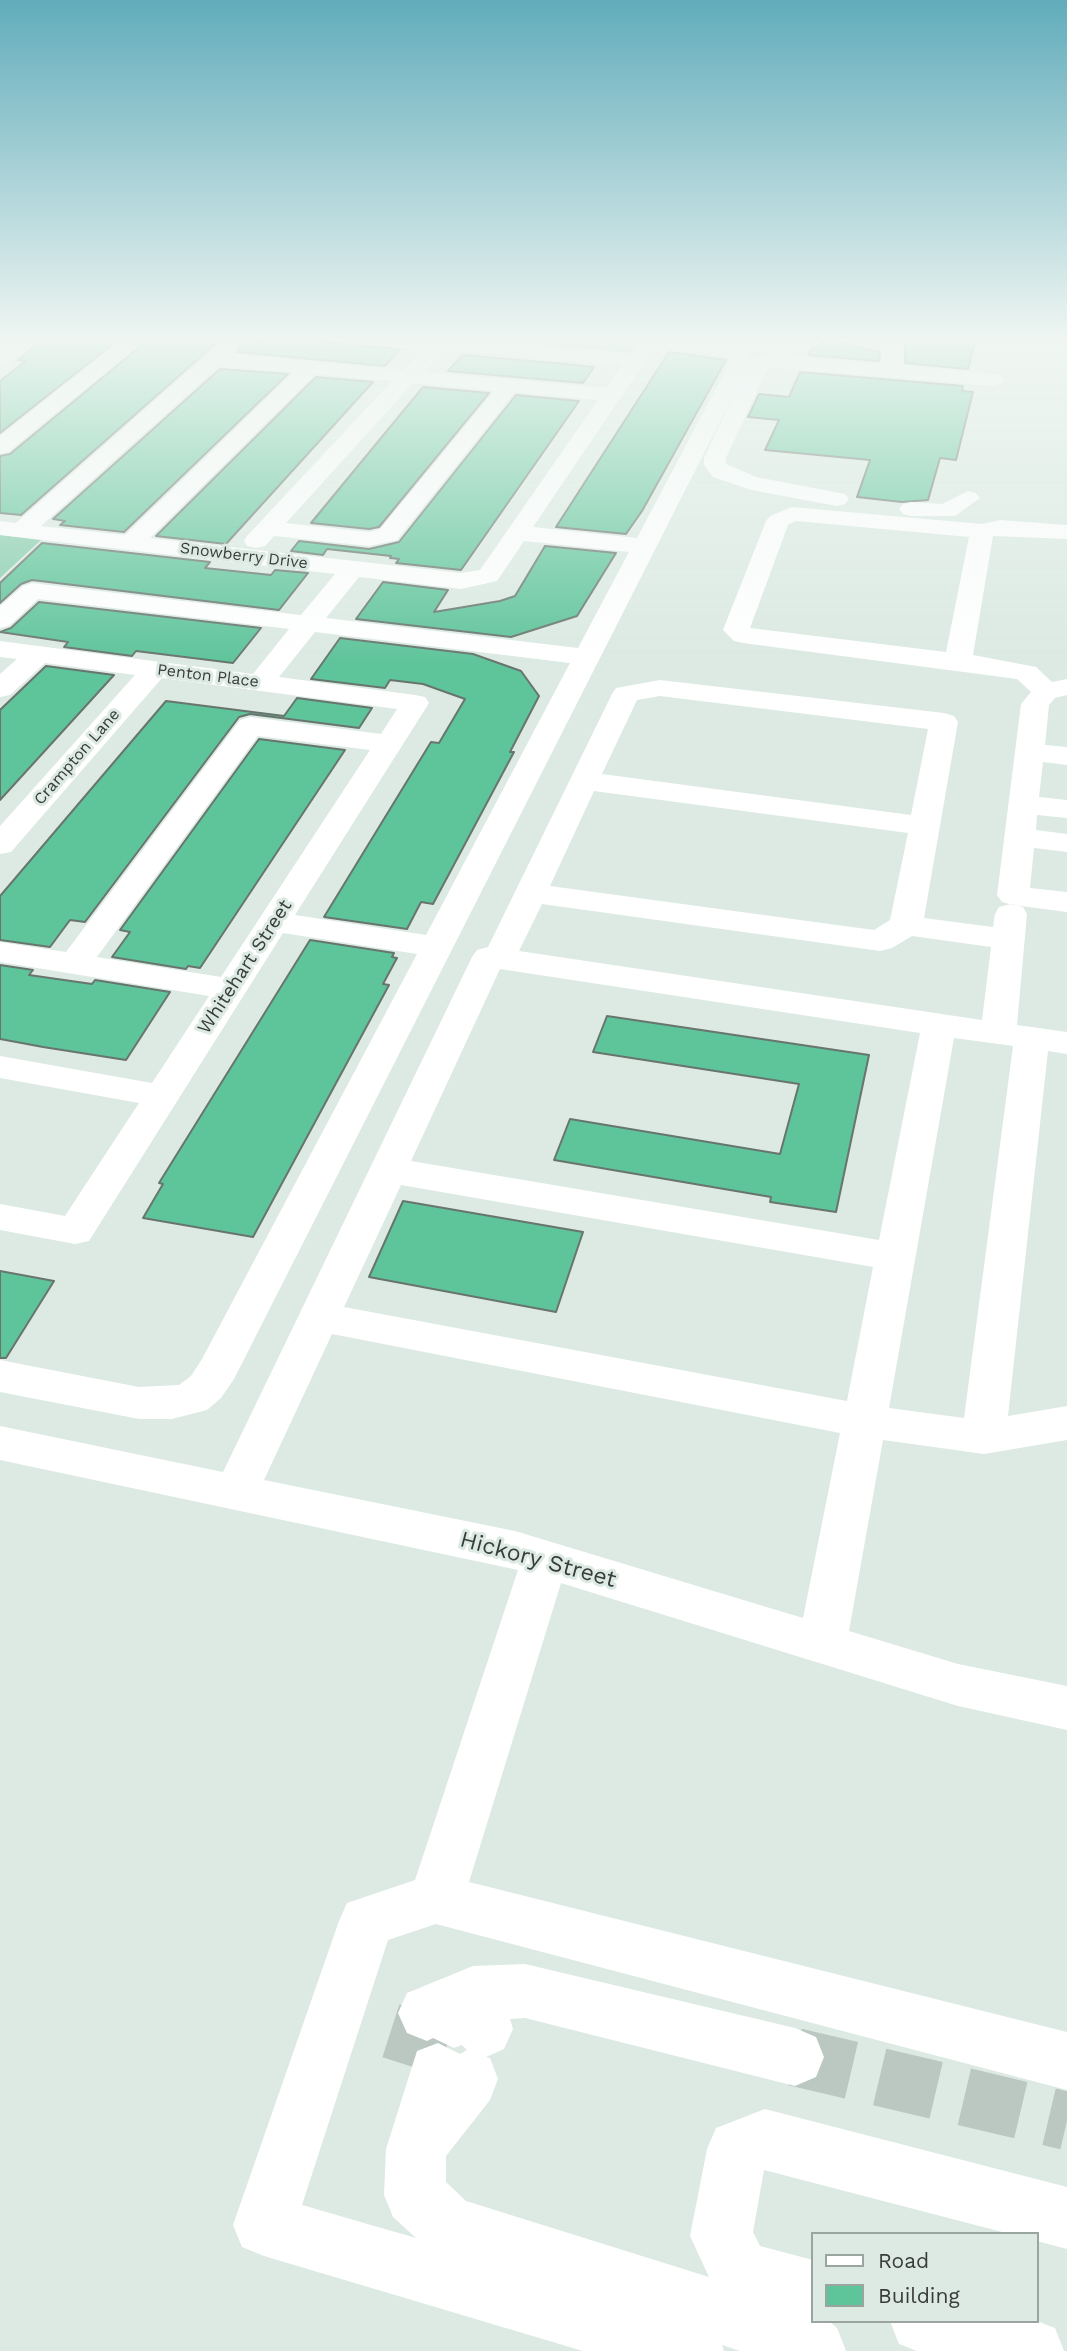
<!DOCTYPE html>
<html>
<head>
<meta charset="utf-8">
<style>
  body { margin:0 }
  #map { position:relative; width:1067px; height:2351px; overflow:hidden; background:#dceae3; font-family:"Work Sans",sans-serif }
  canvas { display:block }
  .legend { position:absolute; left:811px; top:2232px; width:228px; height:91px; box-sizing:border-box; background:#dceae3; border:2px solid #9aa59f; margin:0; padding:9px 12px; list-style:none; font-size:21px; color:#383d3a }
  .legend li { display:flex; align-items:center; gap:14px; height:35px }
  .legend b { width:35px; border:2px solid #9aa59f }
</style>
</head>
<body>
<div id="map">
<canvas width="1067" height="2351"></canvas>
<ul class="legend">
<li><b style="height:9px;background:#fff"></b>Road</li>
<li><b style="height:19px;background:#5ec49a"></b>Building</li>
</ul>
</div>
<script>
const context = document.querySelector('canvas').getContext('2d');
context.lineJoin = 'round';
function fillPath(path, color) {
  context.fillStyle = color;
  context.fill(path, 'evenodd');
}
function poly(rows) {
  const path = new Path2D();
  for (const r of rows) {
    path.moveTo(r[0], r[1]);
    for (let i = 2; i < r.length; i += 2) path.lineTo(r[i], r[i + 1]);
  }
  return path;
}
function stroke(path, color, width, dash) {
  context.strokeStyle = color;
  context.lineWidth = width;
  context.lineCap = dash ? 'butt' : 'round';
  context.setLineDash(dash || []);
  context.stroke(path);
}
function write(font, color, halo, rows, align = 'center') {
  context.font = font + ' "Work Sans",sans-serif';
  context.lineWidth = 6;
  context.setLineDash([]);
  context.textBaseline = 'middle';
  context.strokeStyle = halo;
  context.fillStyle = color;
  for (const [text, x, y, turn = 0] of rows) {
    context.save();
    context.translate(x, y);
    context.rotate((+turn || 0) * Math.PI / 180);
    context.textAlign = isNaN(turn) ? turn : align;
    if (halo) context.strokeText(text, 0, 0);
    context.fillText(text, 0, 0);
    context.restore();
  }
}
fillPath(poly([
  [403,336,642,336,631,353,625,355],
  [0,535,41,540,0,578]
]), '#87cdad');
const building = poly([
  [47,336,123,336,0,433,0,381,26,361,18,360,47,336],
  [153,336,222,338,21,515,0,513,0,456,10,454,153,336],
  [828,336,836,336,840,343,880,352,879,361,808,355,811,349,824,342,828,336],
  [889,336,976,336,968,369,905,363,905,345,901,341,889,336],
  [270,337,365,346,400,349,385,366,237,352,245,340,265,342,270,337],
  [669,352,726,360,642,511,626,534,556,527,669,352],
  [462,355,566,364,594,367,583,383,448,371,462,355],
  [220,369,288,374,124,532,60,525,65,521,53,519,220,369],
  [800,372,963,386,962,391,973,392,956,460,940,458,928,500,902,502,857,497,870,460,765,450,779,420,748,417,759,394,789,397,800,372],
  [316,377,373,382,226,544,156,536,316,377],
  [423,387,489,393,379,527,369,529,311,523,423,387],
  [516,395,579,401,461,570,396,563,399,559,390,558,391,556,327,549,323,555,291,551,299,541,369,549,399,542,516,395],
  [42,543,210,562,205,568,271,575,275,570,308,573,279,610,32,580,21,584,0,603,0,583,42,543],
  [545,546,616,553,577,616,511,637,356,619,383,582,448,590,434,612,500,601,515,596,545,546],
  [39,602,261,628,233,663,136,651,132,656,64,647,68,642,0,632,11,628,39,602],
  [340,638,473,654,521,671,539,696,510,752,514,752,433,904,421,902,407,929,324,917,431,742,439,743,465,699,423,684,390,680,385,688,311,679,340,638],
  [46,666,114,675,0,800,0,710,46,666],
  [297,698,372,708,359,728,250,714,239,717,85,922,70,920,50,947,0,940,0,896,166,701,284,716,297,698],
  [259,739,345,750,200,968,188,966,186,969,112,957,130,932,120,930,259,739],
  [310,940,394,953,392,957,397,958,383,984,389,985,253,1237,143,1218,163,1184,159,1183,310,940],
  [0,965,33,970,29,975,92,984,95,980,170,992,126,1060,43,1047,0,1039,0,965],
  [607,1016,869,1055,836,1212,770,1202,771,1197,554,1160,570,1119,780,1154,799,1084,593,1052,607,1016],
  [403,1201,583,1232,556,1312,369,1277,403,1201],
  [0,1271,54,1281,6,1358,0,1358,0,1271]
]);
fillPath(building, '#5ec49a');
stroke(building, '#68756f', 2);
stroke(poly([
  [795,2057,1067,2121],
  [410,2066,427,2013]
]), '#bbc7c1', 58, [58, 29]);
fillPath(poly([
  [21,336,44,336,7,365,0,367,0,351,21,336],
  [127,336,150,336,8,452,0,454,0,436,127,336],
  [232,336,240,338,243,342,231,354,403,370,425,347,373,342,363,336,441,336,630,353,642,336,662,336,738,346,744,349,750,361,800,336,826,336,823,340,791,356,881,364,883,350,841,340,838,336,881,336,900,343,903,347,904,356,901,365,994,374,1001,376,1004,380,1001,384,994,386,768,367,726,458,726,464,756,477,845,494,849,499,845,504,837,506,751,490,713,477,704,465,704,458,737,388,234,1379,221,1398,207,1410,172,1419,139,1419,0,1392,0,1360,139,1387,179,1385,191,1376,202,1359,417,954,283,933,89,1241,75,1244,0,1230,0,1204,65,1216,139,1103,0,1078,0,1056,152,1083,209,996,0,962,0,942,66,952,240,720,250,717,381,734,397,709,162,678,11,852,0,854,0,826,135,675,45,663,10,695,0,697,0,674,17,659,0,657,0,641,253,674,289,629,38,599,9,626,0,628,0,606,23,586,32,583,301,615,335,574,0,535,0,521,16,523,226,338,232,336],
  [654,348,727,356,730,362,637,538,533,527,654,348],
  [445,349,622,365,606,388,424,372,445,349],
  [219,366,294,372,125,535,41,526,219,366],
  [315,374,392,381,247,536,244,541,247,546,256,548,265,546,274,536,369,546,397,540,515,392,598,400,480,570,461,573,150,538,315,374],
  [413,383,494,391,380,529,369,532,286,523,413,383],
  [524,541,629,552,578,648,326,618,359,577,461,589,497,581,524,541],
  [315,632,570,663,426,935,295,915,429,703,425,697,415,695,279,677,315,632],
  [258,736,370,750,221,977,97,957,258,736],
  [968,491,976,493,980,498,955,516,911,516,903,514,899,509,903,504,911,502,942,504,968,491],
  [792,507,982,524,1000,520,1067,525,1067,539,993,536,973,655,1036,667,1052,682,1067,679,1067,695,1055,698,1049,705,1045,745,1067,747,1067,765,1043,762,1039,797,1067,800,1067,818,1037,815,1036,830,1067,834,1067,852,1034,848,1030,888,1067,892,1067,912,1013,905,1002,902,997,895,1021,704,1031,692,1017,679,743,643,734,641,723,630,766,521,770,516,792,507],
  [796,521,969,537,946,652,750,628,788,525,796,521],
  [660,680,944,713,954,716,958,722,924,918,993,927,995,914,999,907,1011,904,1023,907,1027,914,1017,1025,1067,1032,1067,1054,1048,1051,1008,1416,1067,1406,1067,1440,984,1454,883,1440,849,1631,958,1664,1067,1686,1067,1730,958,1706,561,1583,469,1882,1067,2032,1067,2090,436,1924,388,1940,302,2205,416,2238,393,2217,384,2195,386,2149,417,2051,438,2043,460,2054,467,2050,462,2045,454,2048,433,2038,427,2041,407,2033,398,2013,407,1993,473,1966,525,1964,795,2028,816,2037,824,2057,816,2077,795,2086,525,2018,510,2019,513,2029,504,2049,486,2057,490,2058,498,2079,490,2100,446,2156,446,2182,466,2201,709,2277,690,2236,707,2149,716,2128,765,2109,1067,2187,1067,2249,1037,2241,1037,2234,1010,2234,764,2170,753,2232,760,2246,813,2260,813,2321,829,2321,837,2328,846,2351,740,2351,722,2345,724,2351,583,2351,264,2256,242,2247,233,2225,339,1921,347,1903,415,1880,518,1570,0,1460,0,1426,223,1472,472,957,477,950,488,947,612,694,616,688,660,680],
  [660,696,928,729,911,815,602,774,637,700,660,696],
  [594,791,908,833,890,920,874,930,550,886,594,791],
  [542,904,880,951,892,948,912,936,991,947,982,1020,519,951,542,904],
  [500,969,920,1033,879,1240,411,1161,500,969],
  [954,1038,1013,1046,964,1418,889,1408,954,1038],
  [401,1185,873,1267,847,1401,344,1307,401,1185],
  [332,1334,840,1433,803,1618,515,1531,264,1480,332,1334],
  [890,2321,1037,2321,1055,2328,1064,2351,917,2351,899,2344,890,2321]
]), '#fff');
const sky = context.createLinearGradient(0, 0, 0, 665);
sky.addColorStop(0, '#61acbb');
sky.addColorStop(0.51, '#eff6f2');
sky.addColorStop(1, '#eff6f200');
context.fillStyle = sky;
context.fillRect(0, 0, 1067, 665);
write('16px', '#383d3a', '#dceae3', [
  ["Snowberry Drive",244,556,7],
  ["Penton Place",208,676,7],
  ["Crampton Lane",77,757,-49]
]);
write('19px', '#383d3a', '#dceae3', [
  ["Whitehart Street",245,967,-57]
]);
write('23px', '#383d3a', '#dceae3', [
  ["Hickory Street",538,1560,15]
]);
</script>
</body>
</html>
